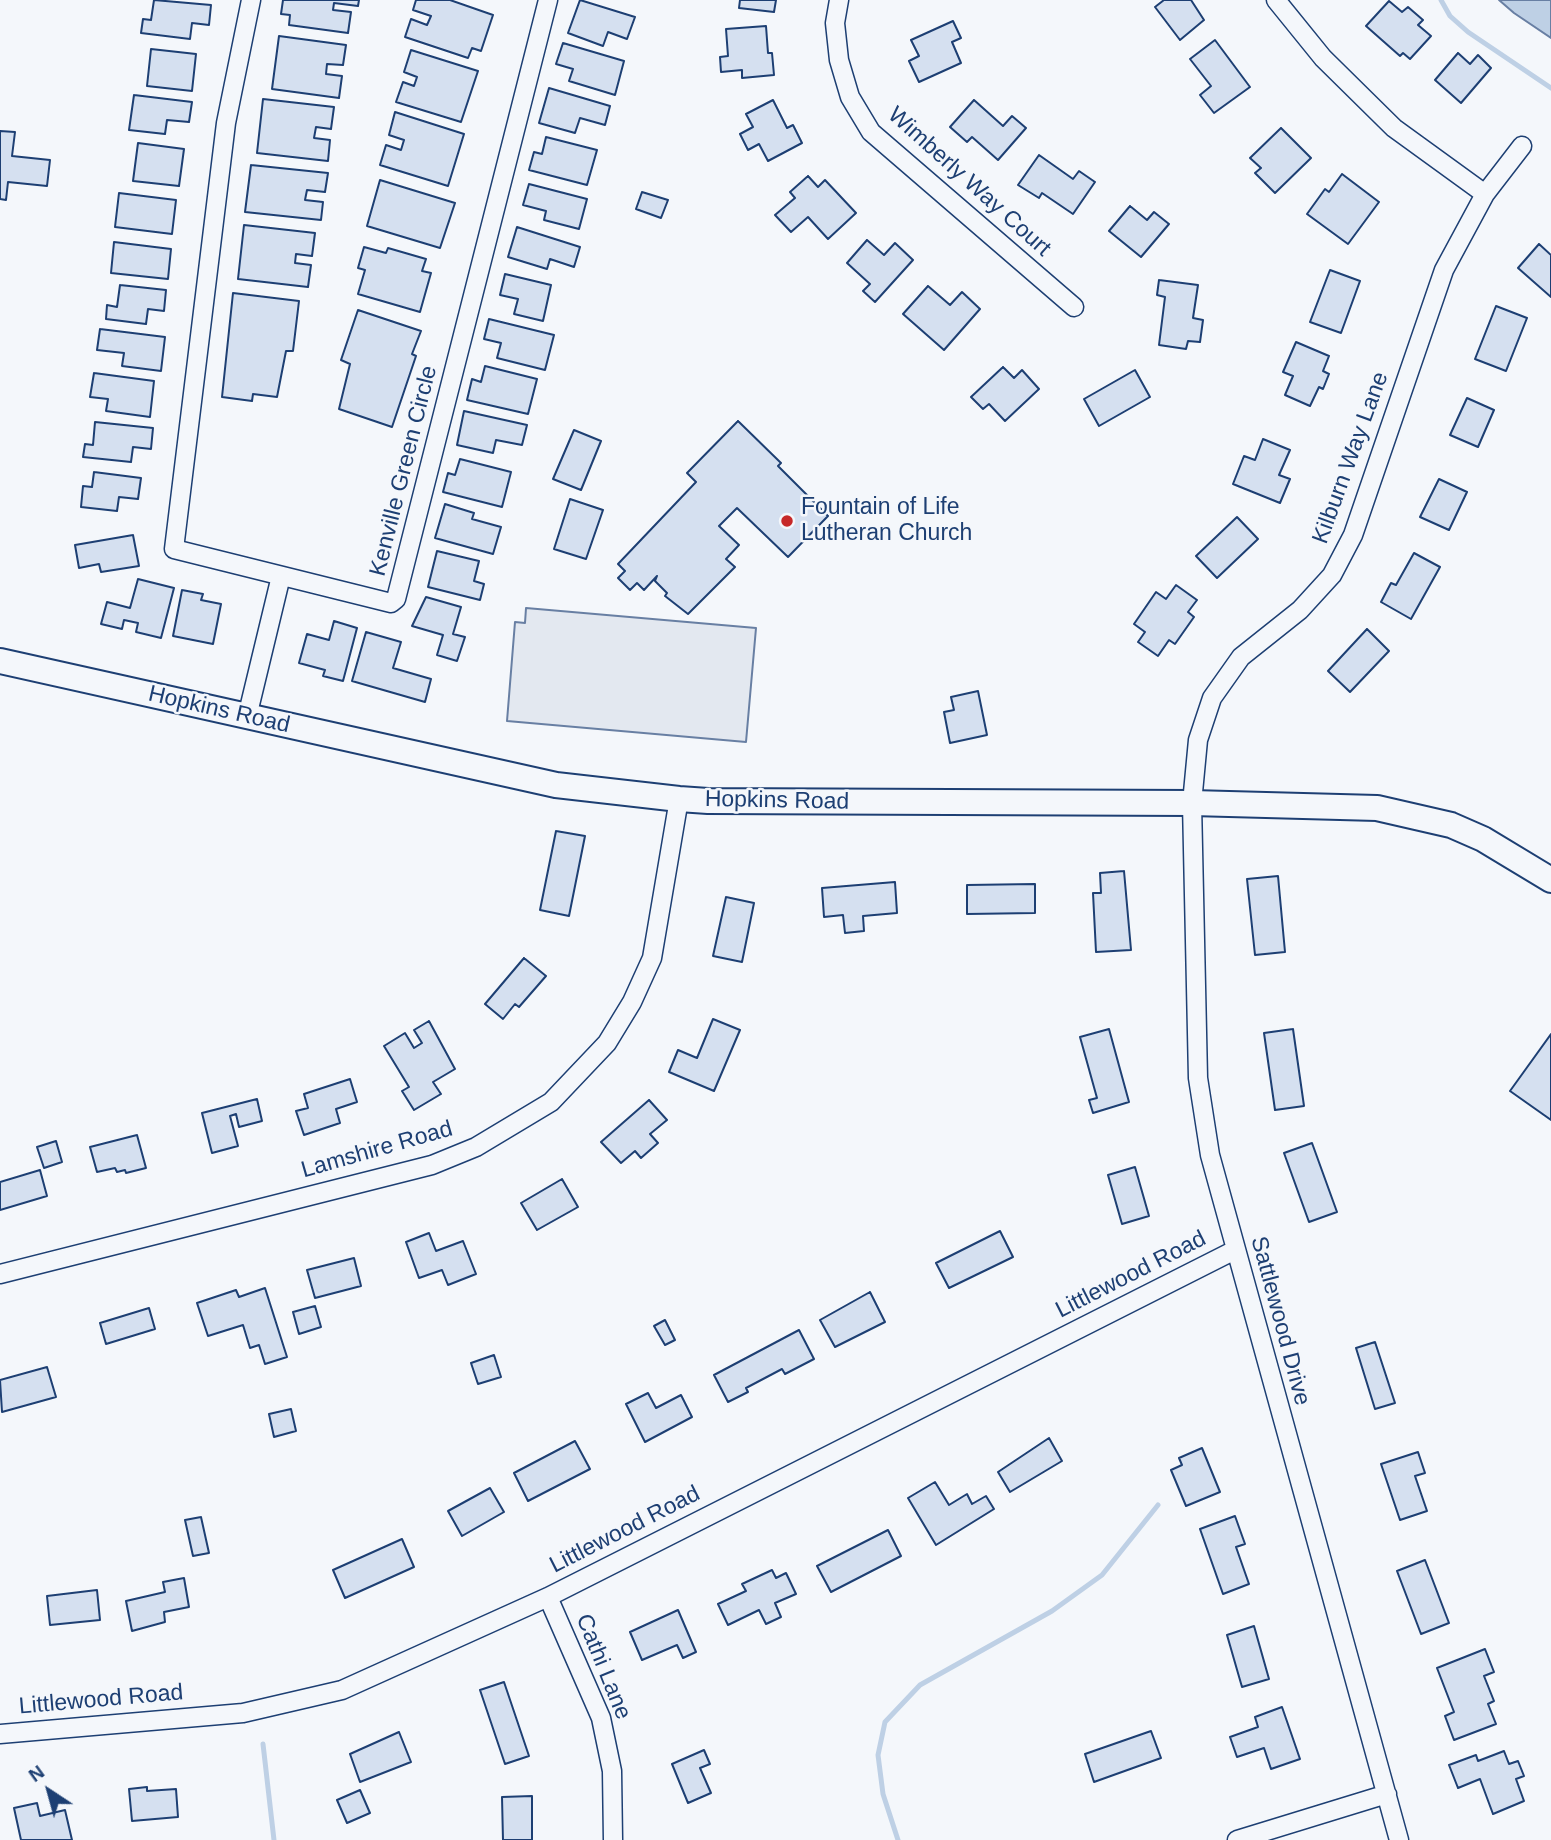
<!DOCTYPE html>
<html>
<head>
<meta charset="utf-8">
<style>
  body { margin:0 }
  #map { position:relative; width:1551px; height:1840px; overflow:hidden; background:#f4f7fb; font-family:Helvetica,sans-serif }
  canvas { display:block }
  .north { position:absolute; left:14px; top:1756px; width:70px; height:70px; -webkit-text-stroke:5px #f4f7fb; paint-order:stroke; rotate:324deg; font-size:19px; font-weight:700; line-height:28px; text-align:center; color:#1d3f73 }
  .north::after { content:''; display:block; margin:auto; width:24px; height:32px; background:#1d3f73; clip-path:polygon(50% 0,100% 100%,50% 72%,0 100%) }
</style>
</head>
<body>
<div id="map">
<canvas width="1551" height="1840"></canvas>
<div class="north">N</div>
</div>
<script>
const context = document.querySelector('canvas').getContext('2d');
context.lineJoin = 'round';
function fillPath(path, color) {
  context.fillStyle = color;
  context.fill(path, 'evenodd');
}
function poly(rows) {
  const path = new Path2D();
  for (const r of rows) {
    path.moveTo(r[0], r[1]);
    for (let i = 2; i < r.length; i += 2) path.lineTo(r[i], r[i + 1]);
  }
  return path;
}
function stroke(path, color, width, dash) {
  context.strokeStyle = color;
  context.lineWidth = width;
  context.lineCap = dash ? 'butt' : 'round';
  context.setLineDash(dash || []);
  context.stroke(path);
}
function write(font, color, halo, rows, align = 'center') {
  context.font = font + ' Helvetica,sans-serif';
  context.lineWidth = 5;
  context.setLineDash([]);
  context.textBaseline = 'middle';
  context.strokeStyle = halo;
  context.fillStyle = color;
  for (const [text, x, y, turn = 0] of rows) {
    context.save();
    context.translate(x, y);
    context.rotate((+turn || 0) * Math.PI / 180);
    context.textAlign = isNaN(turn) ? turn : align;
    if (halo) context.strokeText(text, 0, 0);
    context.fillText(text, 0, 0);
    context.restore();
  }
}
const parking = poly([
  [526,608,756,628,746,742,507,721,515,622,525,623,526,608]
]);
fillPath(parking, '#e3e8f0');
stroke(parking, '#687fa3', 2);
const water = poly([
  [1499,0,1551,0,1551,38,1514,13,1499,0]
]);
fillPath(water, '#bed0e5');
stroke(water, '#687fa3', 2);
stroke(poly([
  [1441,0,1450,16,1468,32,1551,88],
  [263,1744,274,1840],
  [898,1840,883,1794,878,1755,885,1722,920,1685,1052,1611,1102,1575,1158,1505]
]), '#bed0e5', 5);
const building = poly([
  [154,0,211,5,209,25,192,23,190,39,141,33,143,19,151,20,154,0],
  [283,0,359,0,358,6,334,3,333,10,351,12,348,33,289,25,290,15,281,14,283,0],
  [416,0,450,0,493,15,481,51,472,48,468,58,405,37,411,19,427,25,431,16,413,10,416,0],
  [580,0,635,17,627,39,608,32,603,46,568,33,580,0],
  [740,0,776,0,774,12,739,8,740,0],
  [1164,0,1191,0,1204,20,1180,40,1155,7,1164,0],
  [1389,1,1402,12,1408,7,1423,20,1418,25,1431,36,1410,59,1403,53,1400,56,1366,26,1389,1],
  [953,21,961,38,952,42,961,63,919,82,909,61,919,56,911,40,953,21],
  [766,26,768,53,772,53,774,75,742,78,742,70,721,72,720,57,728,56,726,29,766,26],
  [279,36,346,45,343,65,327,64,326,74,342,76,339,98,272,89,279,36],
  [1215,40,1250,87,1214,113,1200,95,1211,86,1190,59,1215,40],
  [563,43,624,61,615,95,569,81,573,69,556,64,563,43],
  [151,49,196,54,192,91,147,86,151,49],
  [411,50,478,71,461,122,396,102,403,82,414,86,417,77,404,72,411,50],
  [1458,53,1470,64,1478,55,1491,68,1461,103,1435,80,1458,53],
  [549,88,610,106,605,125,580,118,575,133,539,123,549,88],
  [134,95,192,102,189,122,167,120,165,134,129,130,134,95],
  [263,99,334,107,331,129,316,127,314,138,330,140,328,161,257,153,263,99],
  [773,100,787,128,793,125,802,143,768,161,759,144,748,150,740,134,753,127,746,114,773,100],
  [974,100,1003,126,1012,116,1026,128,998,160,972,137,967,142,950,127,974,100],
  [395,112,464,134,448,186,380,165,386,145,401,150,404,140,389,135,395,112],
  [1281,128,1311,158,1275,193,1255,173,1261,168,1250,158,1281,128],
  [0,131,15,132,12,156,50,160,47,186,8,182,6,200,0,199,0,131],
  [546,137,597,150,587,185,529,170,534,152,542,154,546,137],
  [138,143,184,149,179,186,133,181,138,143],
  [1039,155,1073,179,1079,171,1095,182,1073,214,1042,193,1039,198,1018,185,1039,155],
  [251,165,328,173,325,192,307,190,305,200,323,202,321,220,245,212,251,165],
  [1342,174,1379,202,1348,244,1307,214,1325,189,1329,192,1342,174],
  [808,176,818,187,825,180,856,213,828,239,808,217,791,232,775,215,795,198,790,192,808,176],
  [380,180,455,203,440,248,367,226,380,180],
  [529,184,587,199,579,229,544,220,546,211,523,205,529,184],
  [642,192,668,200,661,218,636,209,642,192],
  [119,193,176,200,172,234,115,227,119,193],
  [1130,206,1147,220,1154,212,1169,224,1141,257,1109,231,1130,206],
  [244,225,315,233,312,256,296,254,295,263,311,265,308,287,238,279,244,225],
  [517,227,580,247,574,267,550,259,547,269,508,257,517,227],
  [867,240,884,255,895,243,913,260,875,302,863,291,870,284,847,263,867,240],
  [114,242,171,249,168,279,111,273,114,242],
  [1539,244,1551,255,1551,297,1518,268,1539,244],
  [364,247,386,253,388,248,426,259,422,271,431,273,420,312,358,294,365,270,358,268,364,247],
  [1330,270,1360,281,1341,333,1310,322,1330,270],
  [505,274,551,285,543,321,514,314,518,299,500,295,505,274],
  [1159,280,1198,285,1193,318,1203,320,1200,342,1188,341,1186,349,1159,345,1165,297,1157,295,1159,280],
  [120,285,166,290,164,311,148,309,146,324,106,319,107,305,117,307,120,285],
  [928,286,950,305,962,292,980,309,944,350,903,314,928,286],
  [233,293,299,301,293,351,286,351,277,397,253,394,252,401,222,397,233,293],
  [1496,306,1527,318,1506,371,1475,359,1496,306],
  [358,310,421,331,412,354,416,356,392,427,339,409,350,364,341,360,358,310],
  [489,319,554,335,545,370,497,358,501,343,484,339,489,319],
  [100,329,165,337,161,371,122,366,124,353,97,350,100,329],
  [1296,342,1329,356,1323,371,1329,374,1323,389,1319,387,1310,406,1285,395,1293,376,1283,372,1296,342],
  [485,366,537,379,528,414,467,400,472,379,481,382,485,366],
  [1003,367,1014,378,1022,370,1039,389,1005,421,989,404,983,409,971,397,1003,367],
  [1135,370,1150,397,1099,426,1084,399,1135,370],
  [94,373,154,381,150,417,106,411,108,399,90,397,94,373],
  [1467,398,1494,410,1478,447,1450,435,1467,398],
  [464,411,527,425,522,445,496,440,493,453,457,445,464,411],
  [738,421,781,463,778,466,828,516,788,557,737,508,719,526,739,545,726,559,735,567,688,614,665,596,667,593,655,581,657,576,644,590,637,583,630,590,618,578,625,571,618,564,696,482,687,473,738,421],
  [95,422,153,428,151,449,133,447,131,462,83,457,85,444,93,445,95,422],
  [574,430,601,441,581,490,553,479,574,430],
  [1263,439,1290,450,1279,475,1290,479,1280,503,1233,484,1244,456,1255,460,1263,439],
  [460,459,511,472,502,507,443,492,448,473,455,475,460,459],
  [94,472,141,478,138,499,119,497,117,511,81,507,83,486,92,487,94,472],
  [1439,479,1467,492,1449,530,1420,517,1439,479],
  [570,499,603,510,586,559,554,549,570,499],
  [445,504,474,513,472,519,501,527,493,554,435,538,445,504],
  [1237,517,1258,539,1217,578,1196,556,1237,517],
  [133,535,139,566,101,572,99,564,79,568,75,545,133,535],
  [437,551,479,561,474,581,484,584,480,600,428,587,437,551],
  [1414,553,1440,567,1411,619,1381,602,1391,583,1396,585,1414,553],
  [138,579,174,588,161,638,136,632,138,623,124,620,122,629,101,624,107,602,130,608,138,579],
  [1176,585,1197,600,1188,612,1194,617,1175,644,1169,640,1158,656,1138,642,1145,632,1134,624,1156,592,1166,599,1176,585],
  [182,590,203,594,201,600,221,604,213,644,173,636,182,590],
  [426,597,461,607,453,634,465,637,457,661,437,655,443,635,412,626,426,597],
  [334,621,357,628,343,681,323,676,325,670,299,663,307,634,329,640,334,621],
  [1367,629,1389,651,1350,692,1328,671,1367,629],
  [366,632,401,642,393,668,431,679,425,702,352,681,366,632],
  [978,691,987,735,950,743,944,712,954,710,951,697,978,691],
  [556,831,585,836,569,916,540,910,556,831],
  [1124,871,1131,950,1096,952,1093,893,1101,893,1100,873,1124,871],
  [1278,876,1285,952,1255,955,1247,879,1278,876],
  [895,882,897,913,863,916,864,931,845,933,843,915,824,917,822,888,895,882],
  [1035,884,1035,913,967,914,967,885,1035,884],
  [726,897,754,903,742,962,713,956,726,897],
  [524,958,546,976,519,1007,515,1004,503,1019,485,1004,524,958],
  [713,1019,740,1030,714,1091,669,1072,678,1050,697,1058,713,1019],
  [429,1021,455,1069,433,1082,441,1094,414,1110,402,1091,409,1087,384,1046,405,1033,414,1048,422,1043,414,1030,429,1021],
  [1109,1029,1129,1102,1093,1113,1089,1100,1097,1098,1080,1037,1109,1029],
  [1293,1029,1304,1106,1275,1110,1264,1033,1293,1029],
  [1551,1034,1551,1120,1510,1091,1551,1034],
  [350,1079,357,1102,336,1109,340,1123,304,1135,296,1111,308,1108,304,1094,350,1079],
  [257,1099,262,1121,239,1127,236,1114,230,1116,238,1146,212,1153,202,1113,257,1099],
  [649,1100,667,1120,650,1134,658,1143,641,1158,635,1151,621,1163,601,1142,649,1100],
  [137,1135,146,1168,126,1173,125,1170,117,1172,115,1168,97,1172,90,1147,137,1135],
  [56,1141,62,1162,44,1168,37,1147,56,1141],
  [1312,1143,1337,1212,1309,1222,1284,1153,1312,1143],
  [1135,1167,1149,1216,1122,1224,1108,1175,1135,1167],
  [40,1170,47,1196,0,1210,0,1182,40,1170],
  [562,1179,578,1207,537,1230,521,1203,562,1179],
  [1000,1231,1013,1257,949,1288,936,1263,1000,1231],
  [429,1233,436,1251,463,1241,476,1274,448,1285,442,1270,419,1278,406,1242,429,1233],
  [354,1258,361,1286,315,1298,307,1270,354,1258],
  [265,1288,287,1357,265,1364,259,1345,250,1348,243,1325,208,1336,197,1303,236,1290,239,1297,265,1288],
  [870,1292,885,1322,835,1347,820,1320,870,1292],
  [315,1306,321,1327,299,1334,293,1312,315,1306],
  [149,1308,155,1329,106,1344,100,1323,149,1308],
  [665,1320,675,1340,665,1345,654,1326,665,1320],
  [799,1330,814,1359,785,1374,782,1369,746,1388,748,1392,728,1402,714,1375,799,1330],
  [1375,1342,1395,1403,1375,1409,1356,1348,1375,1342],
  [494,1355,501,1377,478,1384,471,1363,494,1355],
  [47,1367,56,1397,2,1412,0,1380,47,1367],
  [648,1393,656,1408,681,1395,692,1417,645,1442,626,1404,648,1393],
  [291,1409,296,1431,274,1437,269,1414,291,1409],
  [1049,1438,1062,1461,1010,1492,998,1472,1049,1438],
  [575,1441,590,1469,528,1501,514,1473,575,1441],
  [1202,1448,1220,1492,1186,1506,1171,1470,1182,1465,1179,1458,1202,1448],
  [1418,1452,1425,1473,1415,1476,1427,1511,1400,1520,1381,1464,1418,1452],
  [935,1482,949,1505,967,1494,972,1504,986,1496,994,1509,936,1545,908,1498,935,1482],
  [490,1488,504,1512,462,1536,448,1511,490,1488],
  [1235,1516,1245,1544,1236,1547,1249,1584,1223,1594,1200,1529,1235,1516],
  [201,1517,209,1553,193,1556,185,1520,201,1517],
  [888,1530,901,1556,831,1592,817,1566,888,1530],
  [402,1539,414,1567,345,1598,333,1570,402,1539],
  [1425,1560,1449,1623,1421,1634,1397,1571,1425,1560],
  [772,1570,776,1578,786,1573,796,1594,775,1603,781,1617,766,1624,759,1610,728,1625,718,1604,746,1591,742,1584,772,1570],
  [184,1578,189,1607,164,1612,165,1622,132,1631,126,1601,165,1592,163,1582,184,1578],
  [97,1590,100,1620,50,1625,47,1596,97,1590],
  [678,1610,696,1652,683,1658,677,1645,642,1660,630,1632,678,1610],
  [1254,1626,1269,1679,1242,1687,1227,1635,1254,1626],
  [1485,1649,1494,1672,1484,1676,1494,1701,1488,1704,1496,1724,1454,1740,1445,1716,1454,1712,1437,1668,1485,1649],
  [504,1682,529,1756,505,1764,480,1690,504,1682],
  [1282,1707,1300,1759,1271,1769,1264,1748,1237,1757,1230,1737,1258,1727,1255,1717,1282,1707],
  [1151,1731,1161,1758,1094,1782,1085,1754,1151,1731],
  [399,1732,411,1762,360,1782,350,1754,399,1732],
  [704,1750,710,1764,700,1768,711,1793,688,1803,672,1764,704,1750],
  [1504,1751,1509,1764,1518,1761,1524,1776,1516,1779,1524,1801,1493,1814,1480,1779,1458,1788,1449,1765,1476,1755,1478,1761,1504,1751],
  [147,1787,147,1791,176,1789,178,1817,132,1821,129,1789,147,1787],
  [360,1790,370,1813,347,1823,337,1800,360,1790],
  [532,1796,532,1840,503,1840,502,1797,532,1796],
  [37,1803,40,1816,65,1810,72,1840,21,1840,14,1808,37,1803]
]);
fillPath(building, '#d5e0f0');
stroke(building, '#1d3f73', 2);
const street = poly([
  [251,0,226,123,174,549,391,603,396,599,548,0],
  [839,0,835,23,839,60,850,97,871,132,1074,307],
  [1276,0,1323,58,1394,128,1485,194],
  [247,717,281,576],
  [0,1274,432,1165,476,1147,551,1102,607,1043,632,1002,652,958,679,799],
  [548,1597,601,1718,612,1771,613,1840],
  [0,1734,243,1713,342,1690,548,1597,1235,1250],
  [1237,1840,1387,1794],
  [1399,1840,1210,1155,1198,1078,1192,803,1198,740,1212,698,1241,657,1300,610,1332,575,1353,535,1444,270,1485,194,1522,146]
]);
const secondary = poly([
  [0,661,556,785,679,799,708,801,1192,803,1377,808,1451,825,1483,839,1551,880]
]);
stroke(street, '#1d3f73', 21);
stroke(secondary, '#1d3f73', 28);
stroke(street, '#f4f7fb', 18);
stroke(secondary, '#f4f7fb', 24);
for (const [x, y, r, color] of [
  [787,521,7,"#c62828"]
]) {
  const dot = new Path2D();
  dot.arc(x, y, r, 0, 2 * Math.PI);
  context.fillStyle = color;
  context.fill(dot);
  stroke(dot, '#f4f7fb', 2.5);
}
write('23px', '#1d3f73', '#f4f7fb', [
  ["Wimberly Way Court",969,182,42],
  ["Kilburn Way Lane",1351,458,-70],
  ["Kenville Green Circle",404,471,-76],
  ["Hopkins Road",219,710,13],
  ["Hopkins Road",777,801,1],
  ["Lamshire Road",377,1150,-16],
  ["Littlewood Road",1131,1275,-27],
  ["Sattlewood Drive",1280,1321,75],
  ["Littlewood Road",625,1530,-27],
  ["Cathi Lane",603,1667,68],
  ["Littlewood Road",101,1700,-5]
]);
write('23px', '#1d3f73', '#f4f7fb', [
  ["Fountain of Life",801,508],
  ["Lutheran Church",801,534]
], 'left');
</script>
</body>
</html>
